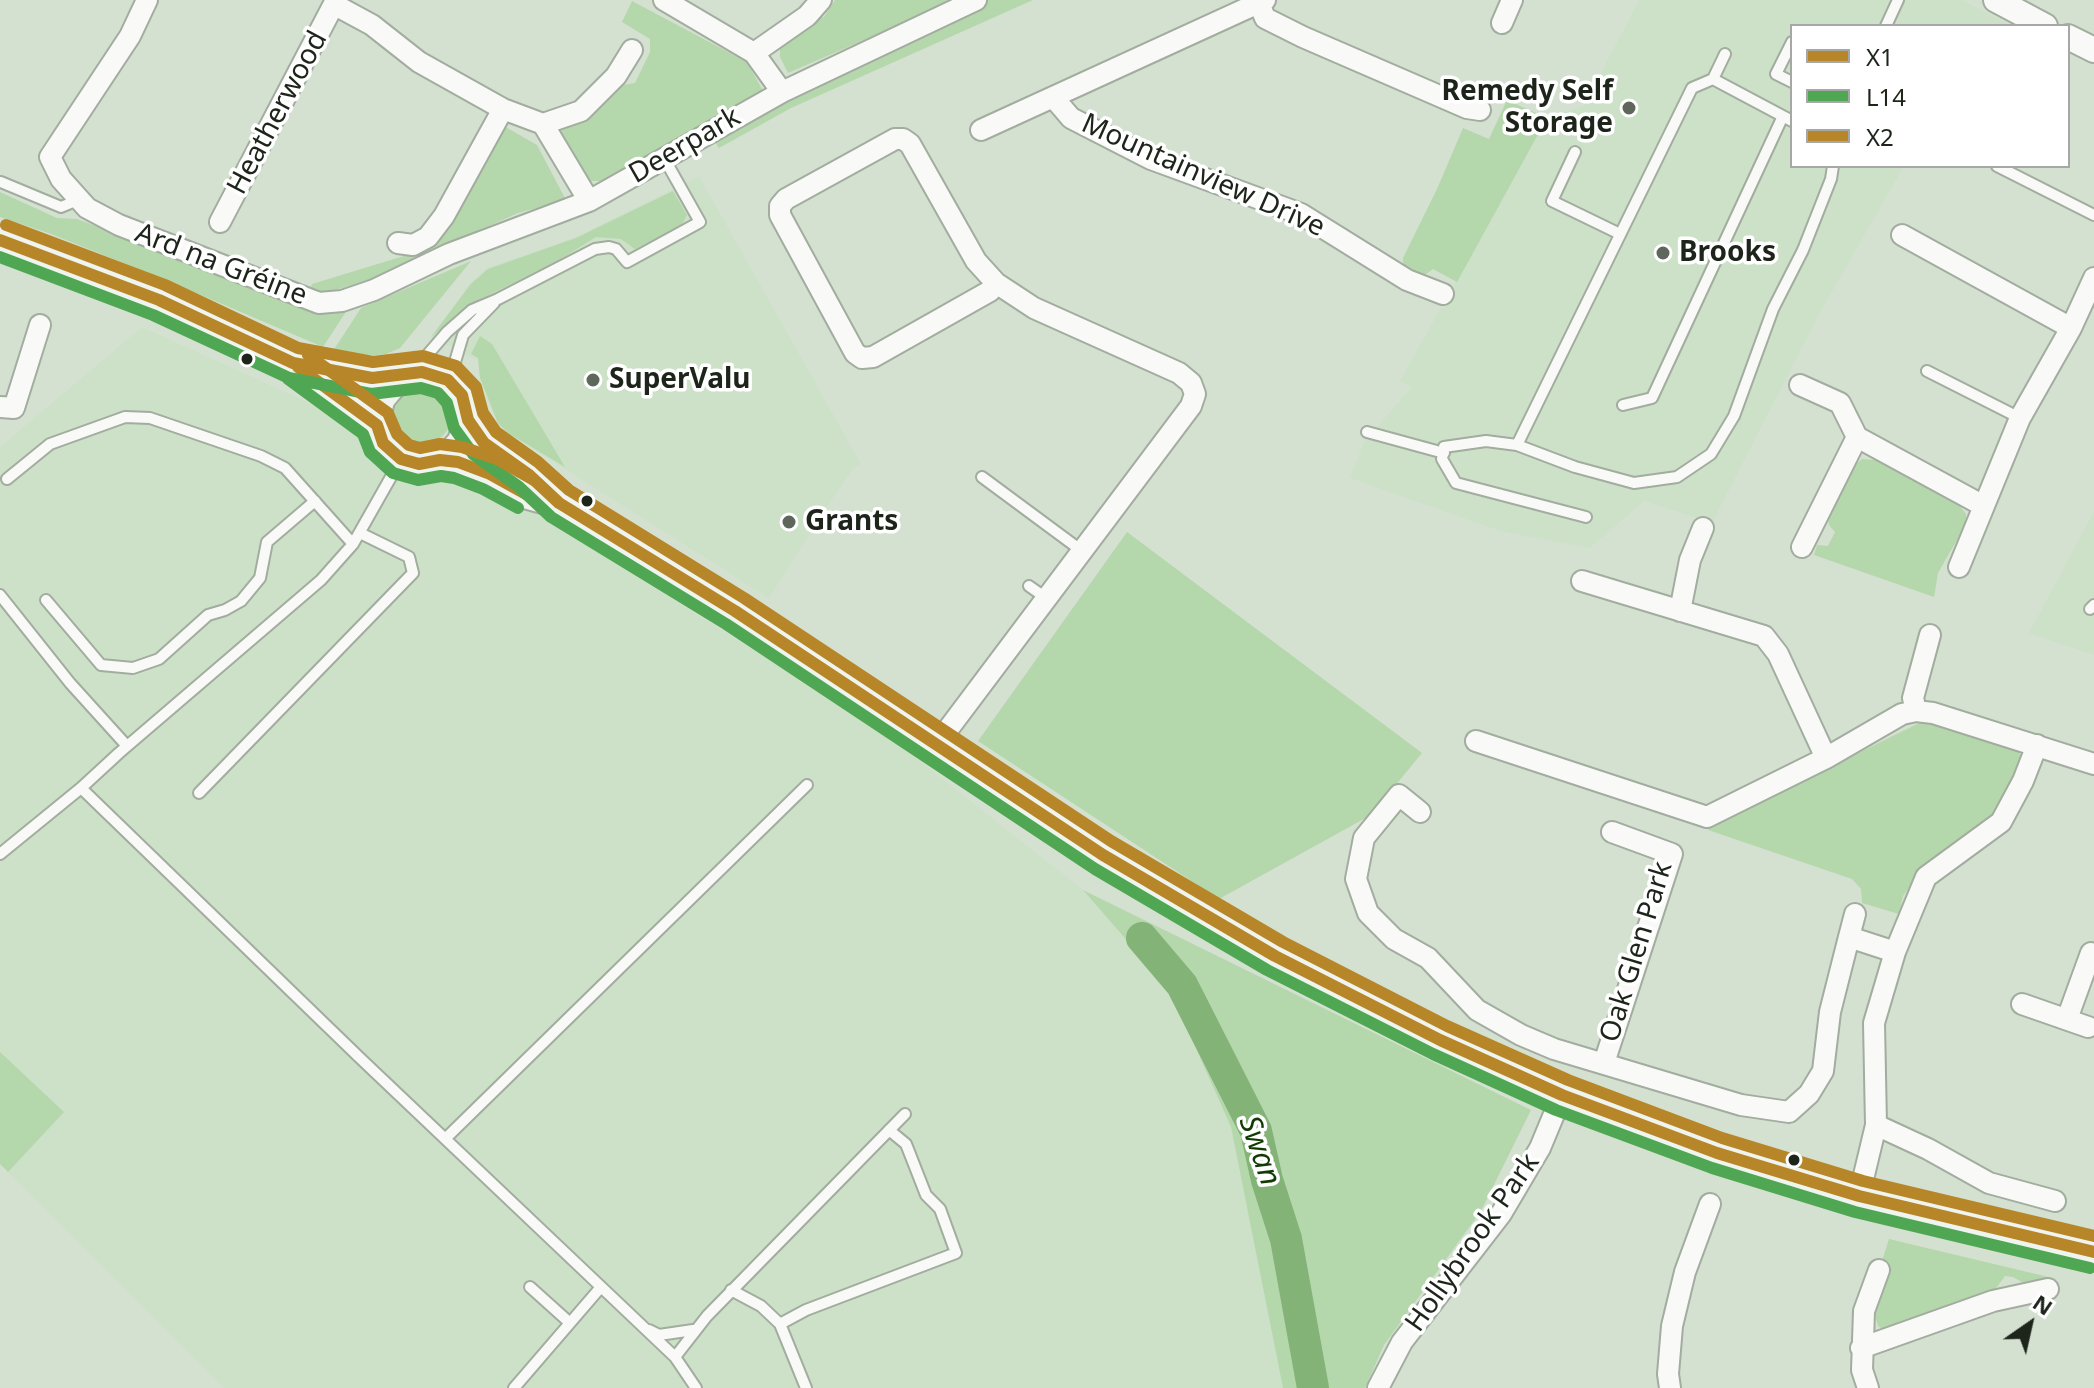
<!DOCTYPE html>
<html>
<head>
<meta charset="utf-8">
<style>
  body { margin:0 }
  #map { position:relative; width:2094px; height:1388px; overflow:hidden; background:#d4e1d1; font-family:"Noto Sans",sans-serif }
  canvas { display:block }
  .legend { position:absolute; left:1790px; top:24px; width:280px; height:144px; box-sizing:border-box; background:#fff; border:2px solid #a5a8a4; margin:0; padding:10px 14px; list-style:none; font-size:24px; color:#1d251b }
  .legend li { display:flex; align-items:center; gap:16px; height:40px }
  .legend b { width:40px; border:2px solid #a5a8a4 }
  .north { position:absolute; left:1990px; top:1284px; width:80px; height:80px; -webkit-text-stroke:6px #fff; paint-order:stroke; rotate:34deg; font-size:22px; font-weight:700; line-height:32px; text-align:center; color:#1d251b }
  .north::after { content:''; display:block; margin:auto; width:28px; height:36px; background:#1d251b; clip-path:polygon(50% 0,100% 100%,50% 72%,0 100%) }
</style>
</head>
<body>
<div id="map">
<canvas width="2094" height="1388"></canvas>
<ul class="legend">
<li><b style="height:10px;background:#b78628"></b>X1</li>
<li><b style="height:10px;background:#50a753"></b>L14</li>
<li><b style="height:10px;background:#b78628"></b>X2</li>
</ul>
<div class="north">N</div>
</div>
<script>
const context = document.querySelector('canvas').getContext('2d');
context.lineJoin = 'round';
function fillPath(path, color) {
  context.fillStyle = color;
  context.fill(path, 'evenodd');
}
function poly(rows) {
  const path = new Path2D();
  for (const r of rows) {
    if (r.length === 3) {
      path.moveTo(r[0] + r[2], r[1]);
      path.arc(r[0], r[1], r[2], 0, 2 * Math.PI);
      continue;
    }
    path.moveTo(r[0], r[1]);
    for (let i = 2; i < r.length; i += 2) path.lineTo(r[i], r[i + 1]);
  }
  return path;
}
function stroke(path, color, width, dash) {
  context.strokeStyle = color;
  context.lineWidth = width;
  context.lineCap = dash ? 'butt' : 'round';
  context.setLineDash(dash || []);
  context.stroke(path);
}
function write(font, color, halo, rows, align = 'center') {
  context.font = font + ' "Noto Sans",sans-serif';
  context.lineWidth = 7;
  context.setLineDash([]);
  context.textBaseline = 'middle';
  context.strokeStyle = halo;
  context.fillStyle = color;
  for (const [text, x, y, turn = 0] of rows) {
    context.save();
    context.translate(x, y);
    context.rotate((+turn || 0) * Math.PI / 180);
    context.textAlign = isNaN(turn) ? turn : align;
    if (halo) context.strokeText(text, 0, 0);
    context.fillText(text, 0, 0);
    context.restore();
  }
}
fillPath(poly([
  [1639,0,1962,0,2012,26,1792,26,1792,166,1904,166,1818,316,1712,523,1644,501,1590,548,1500,531,1350,478,1369,429,1375,429,1412,387,1400,381,1547,118,1584,106],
  [699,176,861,464,853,469,835,495,769,598,508,433,498,423,492,411,480,378,478,361,431,337,470,283,487,268,576,237],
  [142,327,415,451,454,462,882,731,1083,890,1170,990,1231,1127,1283,1388,224,1388,8,1172,0,1156,0,447],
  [2094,511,2094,655,2029,633]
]), '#cce1c7');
fillPath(poly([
  [835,0,956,0,788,73,780,57,780,49,812,20,824,17],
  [983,0,1033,0,791,108,719,148,714,140,814,86,915,41,959,9],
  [632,1,747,62,763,91,603,181,589,181,577,166,559,129,581,121,618,86,635,83,650,52,650,39,622,22],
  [1507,100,1547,118,1457,282,1433,269,1422,277,1403,265,1403,258,1437,189,1463,128,1489,139],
  [502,125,537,145,566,200,518,213,368,280,319,295,309,292,312,284,417,252,447,229],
  [673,191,687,215,682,224,666,233,635,249,621,239,596,237,556,262,474,302,431,337,471,284,488,269,576,238],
  [0,192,57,218,77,219,319,309,347,310,323,347,161,278,51,234,0,217],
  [471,261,400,348,386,354,377,355,339,354,333,351,361,308],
  [480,336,492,344,565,467,508,433,498,423,480,378,478,358,471,354],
  [422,414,30],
  [1862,459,1876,460,1959,505,1966,514,1966,524,1938,573,1934,597,1814,555,1817,545,1828,546,1835,532,1829,525,1827,514,1854,466],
  [1127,532,1422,753,1371,815,1219,899,978,741],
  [1935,721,2012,744,2022,757,2021,771,1997,810,1922,869,1903,896,1899,914,1862,903,1861,889,1852,879,1708,830,1713,819,1731,816,1921,722],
  [1083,890,1531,1110,1481,1211,1384,1345,1365,1388,1283,1388,1231,1127,1170,990],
  [0,1052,64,1112,8,1172,0,1164],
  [1889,1239,2057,1279,2027,1285,2013,1277,2005,1276,1994,1291,1884,1330,1878,1326,1874,1312,1888,1267,1881,1264]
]), '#b5d7ac');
stroke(poly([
  [1142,938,1182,985,1256,1131,1267,1180,1286,1239,1313,1388]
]), '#84b377', 32);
const service = poly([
  [1886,26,1898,0],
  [1792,42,1776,74,1792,82],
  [1713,79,1792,121],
  [1575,152,1552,201,1620,234],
  [1997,166,2094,215],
  [1,182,61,207,78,200],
  [416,368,447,332,472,310,498,299,595,249,609,247,616,249,627,262,700,222,664,158],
  [1927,371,2020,418],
  [456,381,455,362,463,335,494,303],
  [1623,405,1652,398,1783,116],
  [1367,432,1444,453],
  [1517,445,1692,88,1713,79,1725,54],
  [982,477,1082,551],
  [7,479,50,444,125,417,150,418,261,456,285,468,353,544],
  [1586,517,1456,483,1442,459,1444,447,1486,441,1517,445,1575,467,1634,483,1677,477,1711,454,1734,416,1773,309,1803,250,1831,179,1833,166],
  [1029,586,1046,598],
  [0,595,70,683,127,746],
  [46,600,101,665,133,668,159,659,208,615,225,610,241,601,260,578,267,542,315,501],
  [2090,609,2094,605],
  [81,788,361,1059,675,1357,696,1388],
  [199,793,413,573,409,557,360,533],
  [0,854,81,788,119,753,321,580,353,544,400,461],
  [446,1138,807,785],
  [530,1287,570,1323],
  [731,1290,761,1306,780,1324,806,1388],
  [780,1324,806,1310,956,1253,940,1209,926,1195,906,1144,889,1130],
  [649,1330,659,1335,693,1330],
  [675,1357,707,1316,905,1114],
  [514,1388,601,1287]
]);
const minor = poly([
  [147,0,130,36,50,157,61,179,87,208,119,225,319,303,342,301,374,290,449,254,589,201,782,92,976,0],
  [664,0,754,53,782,92],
  [1259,3,1265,18,1303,37,1467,108,1480,110],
  [335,5,372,25,419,62,503,109,543,124,581,111,616,76,632,50],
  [1502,23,1512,0],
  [754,53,807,16,821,0],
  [1053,97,1071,118,1151,159,1301,214,1407,280,1443,294],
  [543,124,589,201],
  [981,130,1265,0],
  [220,222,336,0],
  [1902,235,2071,328],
  [398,243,413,245,428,237,444,216,503,109],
  [1800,385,1840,403,1857,437],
  [0,407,14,408,40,325],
  [1802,547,1857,437,1982,505],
  [1959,567,2020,418,2071,328,2094,278],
  [1582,581,1764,636,1778,654,1826,758],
  [1680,611,1690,560,1703,528],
  [1916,711,1913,698,1930,635],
  [1476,741,1707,817,1826,758,1902,714,1916,711,1933,713,2094,764],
  [937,744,1191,406,1195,394,1191,383,1179,373,1034,308,996,283,976,261,910,144,903,139,895,139,786,199,780,206,780,215,855,353,862,358,873,357,990,291,996,283],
  [1420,812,1399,795,1364,838,1356,879,1368,913,1394,939,1428,958,1477,1010,1521,1035,1554,1049,1741,1105,1789,1112,1809,1094,1823,1071,1830,1012,1849,937,1895,952],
  [1849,937,1855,914],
  [2022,1004,2088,1027],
  [2067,1019,2091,953,2094,954],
  [1604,1063,1672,854,1612,832],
  [1876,1125,1874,1023,1895,952,1926,877,2001,822,2023,781,2037,745],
  [1859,1196,1876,1125,1928,1149,1989,1183,2055,1201],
  [1861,1348,1993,1301,2048,1289],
  [1378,1388,1402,1342,1501,1214,1540,1148,1562,1095],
  [1670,1388,1668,1374,1672,1326,1685,1272,1710,1204],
  [1868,1388,1862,1370,1864,1311,1879,1270]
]);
const tertiary = poly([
  [1996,0,2045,26],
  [2068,37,2094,50]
]);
const secondary = poly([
  [0,240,159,300,293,363,325,389,355,407,377,425],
  [293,363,372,378,390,377,408,373,422,372,437,375,448,380,462,395,468,420,462,442,452,453,440,460,419,464,401,459,391,452,379,434,377,411,381,398,397,379,408,373],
  [468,420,493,451,529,475,559,503,735,611,1103,855,1275,956,1440,1040,1562,1095,1717,1153,1859,1196,2094,1252],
  [440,460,474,467,521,493,554,502]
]);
stroke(service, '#a2ac9f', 14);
stroke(minor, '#a2ac9f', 24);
stroke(tertiary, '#a2ac9f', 28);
stroke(secondary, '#a2ac9f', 32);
stroke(service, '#f9faf8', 10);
stroke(minor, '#f9faf8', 20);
stroke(tertiary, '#f9faf8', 24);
stroke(secondary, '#eff4ee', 28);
stroke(poly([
  [0,240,159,300,293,363,372,378,422,372,448,380,462,395,468,420,484,443,529,475,559,503,735,611,1103,855,1275,956,1440,1040,1562,1095,1717,1153,1859,1196,2094,1252],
  [298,367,377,425,383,443,401,459,419,464,440,460,458,462,490,474,526,494]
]), '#b78628', 12);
stroke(poly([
  [0,257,153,315,289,378,371,394,421,388,438,393,447,403,454,428,473,454,519,487,551,517,726,624,1095,869,1267,970,1433,1054,1556,1110,1712,1168,1855,1212,2090,1268],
  [288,379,363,434,370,452,393,473,418,480,441,476,454,478,483,489,518,508]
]), '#50a753', 12);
stroke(poly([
  [6,225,165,285,298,348,373,362,423,356,456,366,476,387,483,413,496,432,538,462,569,490,744,598,1111,841,1283,942,1447,1026,1568,1080,1722,1138,1863,1181,2094,1236],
  [308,355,388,413,397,434,409,445,420,448,440,444,462,447,497,459,534,480]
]), '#b78628', 12);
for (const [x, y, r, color] of [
  [1629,108,8,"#5d675b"],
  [1663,253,8,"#5d675b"],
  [247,359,7,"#1d251b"],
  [593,380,8,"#5d675b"],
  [587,501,7,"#1d251b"],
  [789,522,8,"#5d675b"],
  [1794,1160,7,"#1d251b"]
]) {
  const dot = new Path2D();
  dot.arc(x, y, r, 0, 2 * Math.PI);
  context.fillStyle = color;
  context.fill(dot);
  stroke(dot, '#fff', 3);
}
write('bold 28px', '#1d251b', '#fff', [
  ["Remedy Self",1613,92,"right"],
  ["Storage",1613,124,"right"],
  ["Brooks",1679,253],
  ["SuperValu",609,380],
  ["Grants",805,522]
], 'left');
write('28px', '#1d251b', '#fff', [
  ["Heatherwood",278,113,-62],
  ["Deerpark",685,146,-30],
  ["Mountainview Drive",1203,176,24],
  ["Ard na Gréine",221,265,21],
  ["Oak Glen Park",1637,952,-73],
  ["Hollybrook Park",1473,1243,-55]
]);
write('italic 30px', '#113b03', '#fff', [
  ["Swan",1259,1151,71]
]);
</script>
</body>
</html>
